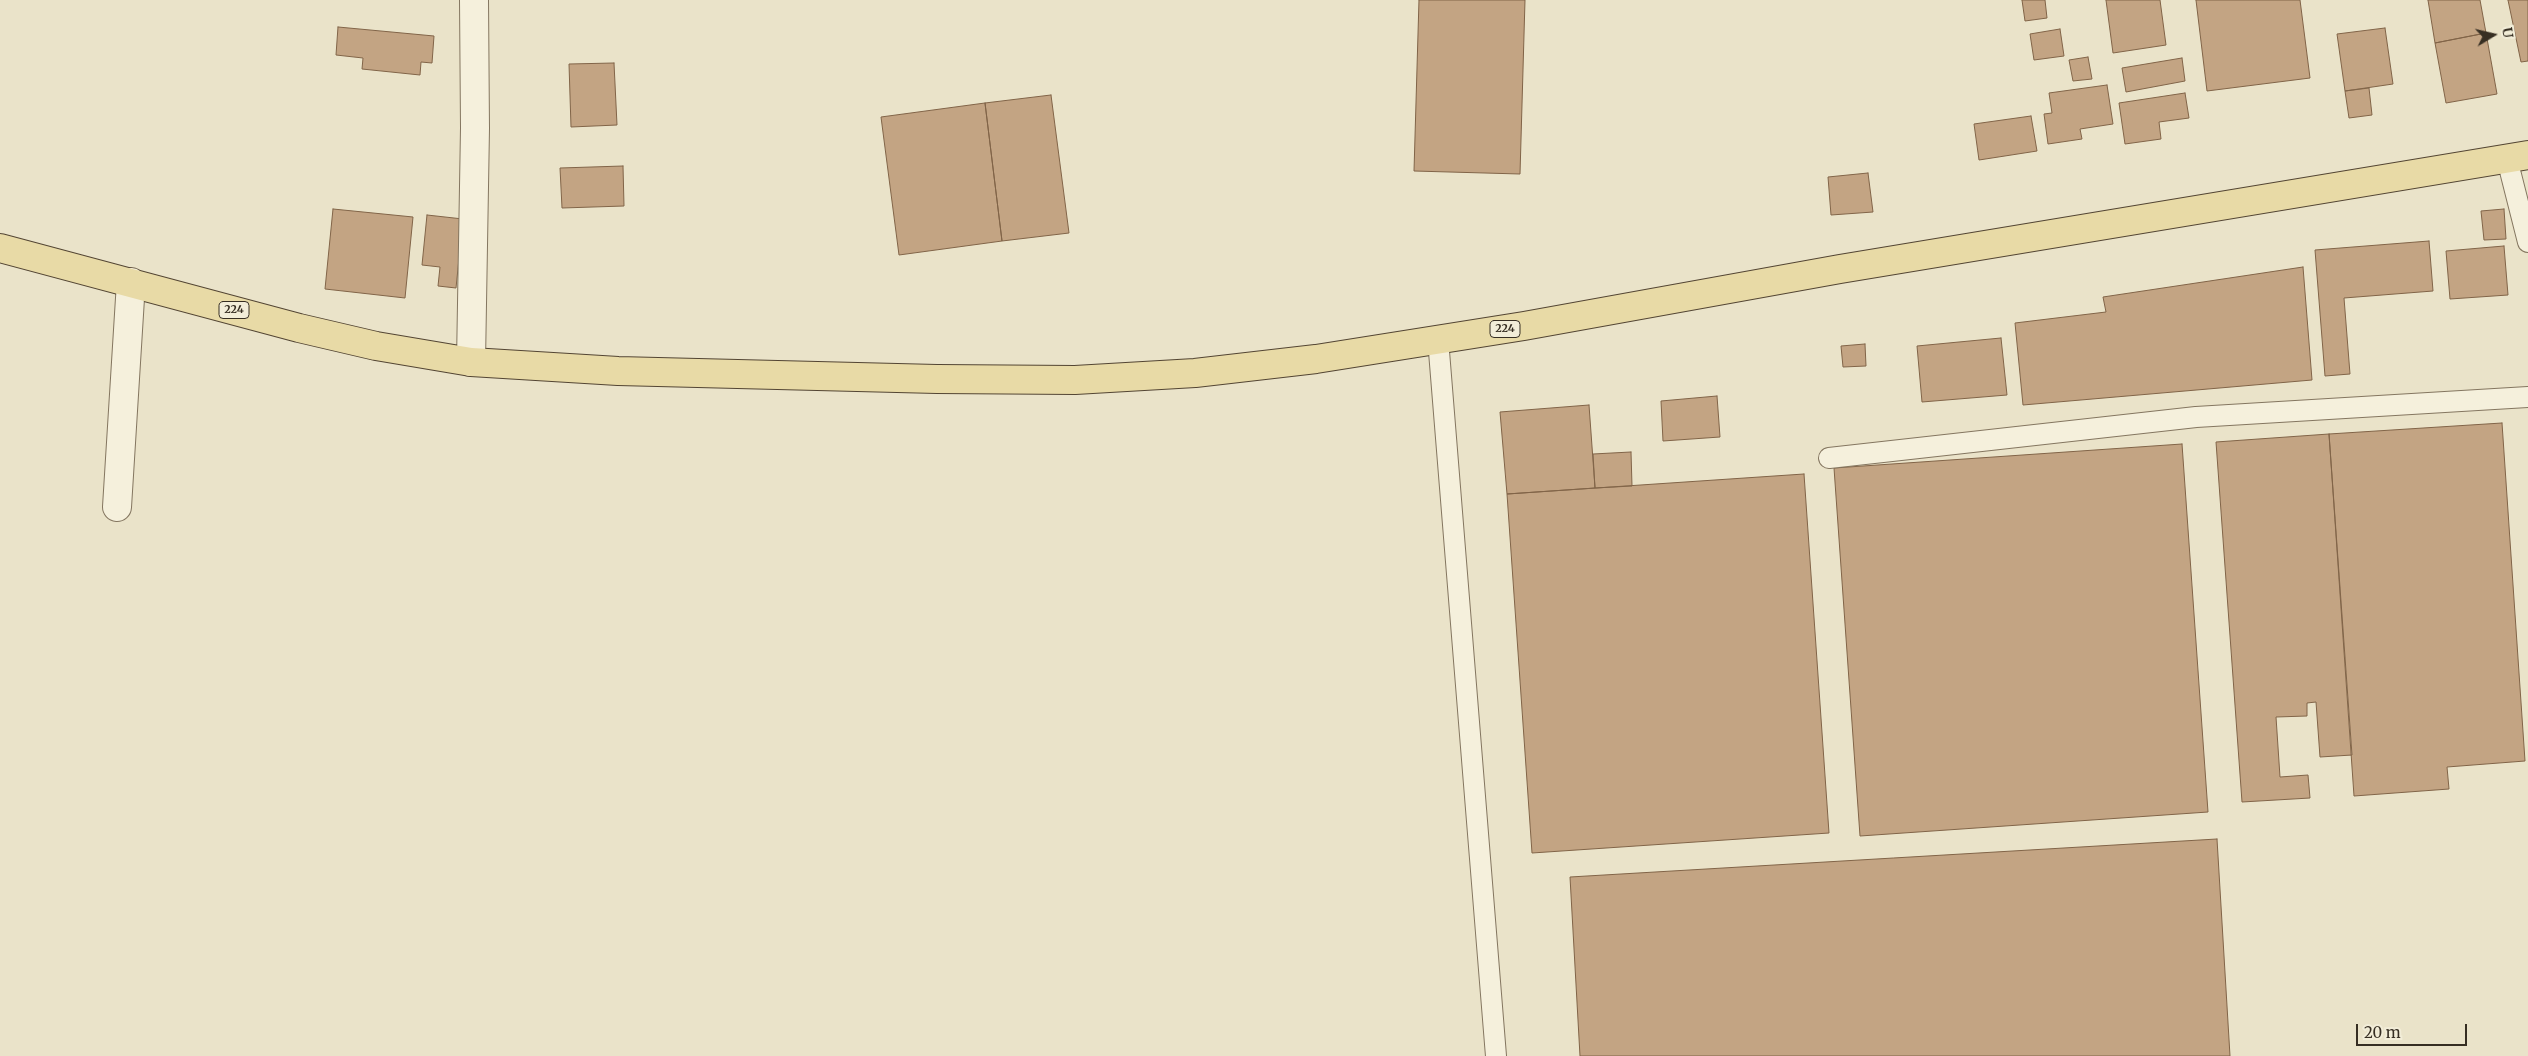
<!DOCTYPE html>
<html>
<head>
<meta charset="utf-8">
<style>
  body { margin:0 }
  #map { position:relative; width:2528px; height:1056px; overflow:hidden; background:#eae3c9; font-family:Merriweather,serif }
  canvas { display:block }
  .north { position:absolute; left:2468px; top:10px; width:50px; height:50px; -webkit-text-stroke:4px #f2edd8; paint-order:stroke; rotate:81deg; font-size:14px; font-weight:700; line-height:20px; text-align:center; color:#362e22 }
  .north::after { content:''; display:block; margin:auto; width:18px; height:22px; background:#362e22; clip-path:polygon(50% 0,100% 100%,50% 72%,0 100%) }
  .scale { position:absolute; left:2356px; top:1024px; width:111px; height:22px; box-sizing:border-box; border:2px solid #362e22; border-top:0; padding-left:6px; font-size:15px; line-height:18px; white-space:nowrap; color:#362e22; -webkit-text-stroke:4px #f2edd8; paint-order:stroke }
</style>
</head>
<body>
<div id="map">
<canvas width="2528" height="1056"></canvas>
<div class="north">U</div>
<div class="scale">20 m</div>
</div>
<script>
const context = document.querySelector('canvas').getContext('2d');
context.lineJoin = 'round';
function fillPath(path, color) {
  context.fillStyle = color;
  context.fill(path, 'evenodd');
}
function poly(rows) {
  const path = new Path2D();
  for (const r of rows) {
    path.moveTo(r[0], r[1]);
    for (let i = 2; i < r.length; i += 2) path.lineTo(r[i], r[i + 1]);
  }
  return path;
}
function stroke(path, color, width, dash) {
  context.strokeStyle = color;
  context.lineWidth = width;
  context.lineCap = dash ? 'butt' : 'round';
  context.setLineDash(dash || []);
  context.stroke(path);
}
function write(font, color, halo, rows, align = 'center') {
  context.font = font + ' Merriweather,serif';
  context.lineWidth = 4.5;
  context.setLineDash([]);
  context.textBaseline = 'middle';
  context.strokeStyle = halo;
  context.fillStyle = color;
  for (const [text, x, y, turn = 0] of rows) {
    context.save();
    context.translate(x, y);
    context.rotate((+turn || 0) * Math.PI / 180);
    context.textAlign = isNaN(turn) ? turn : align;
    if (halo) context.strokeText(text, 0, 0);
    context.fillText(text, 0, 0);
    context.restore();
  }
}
const building = poly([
  [1419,0,1525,0,1520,174,1414,171,1419,0],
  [2022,0,2045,0,2047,18,2025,21,2022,0],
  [2106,0,2160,0,2166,45,2113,53,2106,0],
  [2196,0,2300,0,2310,78,2207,91,2196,0],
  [2428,0,2480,0,2486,33,2435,43,2428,0],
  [2508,0,2528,0,2528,61,2521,62,2508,0],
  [338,27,434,36,432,63,421,62,420,75,362,69,363,58,336,55,338,27],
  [2385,28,2393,84,2345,91,2337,34,2385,28],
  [2060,29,2064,56,2034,60,2030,34,2060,29],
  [2486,33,2497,94,2446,103,2435,43,2486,33],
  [2088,57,2092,79,2073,81,2069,60,2088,57],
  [2182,58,2185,81,2126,92,2122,68,2182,58],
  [614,63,617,125,571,127,569,64,614,63],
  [2107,85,2113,124,2080,129,2082,139,2048,144,2044,114,2052,113,2049,93,2107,85],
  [2369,88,2372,115,2349,118,2345,91,2369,88],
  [2185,93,2189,118,2159,122,2161,139,2125,144,2119,103,2185,93],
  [1051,95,1069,233,1002,241,985,103,1051,95],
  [985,103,1002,241,899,255,881,117,985,103],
  [2031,116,2037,151,1979,160,1974,124,2031,116],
  [623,166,624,206,562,208,560,168,623,166],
  [1868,173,1873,212,1831,215,1828,177,1868,173],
  [333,209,413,217,405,298,325,289,333,209],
  [2504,209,2506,239,2484,240,2481,211,2504,209],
  [427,215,463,219,456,288,438,286,440,267,422,265,427,215],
  [2429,241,2433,291,2344,298,2350,374,2325,376,2315,250,2429,241],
  [2504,246,2508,295,2450,299,2446,251,2504,246],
  [2303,267,2312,380,2023,405,2015,323,2106,312,2103,297,2303,267],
  [2001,338,2007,395,1922,402,1917,346,2001,338],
  [1865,344,1866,366,1843,367,1841,346,1865,344],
  [1717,396,1720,437,1663,441,1661,401,1717,396],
  [1589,405,1595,488,1507,494,1500,412,1589,405],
  [2502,423,2525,761,2447,767,2449,789,2354,796,2329,434,2502,423],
  [2329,434,2352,755,2320,757,2316,702,2307,703,2307,716,2276,717,2280,777,2308,775,2310,798,2242,802,2216,442,2329,434],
  [2182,444,2208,812,1860,836,1834,468,2182,444],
  [1631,452,1632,486,1595,488,1593,454,1631,452],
  [1804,474,1829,833,1532,853,1507,494,1804,474],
  [2217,839,2230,1056,1580,1056,1570,877,2217,839]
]);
fillPath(building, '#c3a483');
stroke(building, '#816448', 1);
const lane = poly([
  [2507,159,2528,242],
  [1438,339,1496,1056],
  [1829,458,2196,417,2528,397]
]);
const street = poly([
  [471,362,475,128,474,0],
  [117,507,131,282]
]);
const primary = poly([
  [0,248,299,328,376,346,471,362,618,371,937,379,1075,380,1195,373,1316,359,1524,326,1840,269,2528,155]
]);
stroke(lane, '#847660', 22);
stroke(street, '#847660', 30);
stroke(primary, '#534533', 30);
stroke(lane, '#f5f0dc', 20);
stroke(street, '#f5f0dc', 28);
stroke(primary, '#e8daa6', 28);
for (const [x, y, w] of [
  [234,310,30],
  [1505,329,30]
]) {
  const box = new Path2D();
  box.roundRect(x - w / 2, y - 8.5, w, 17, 4);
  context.fillStyle = '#f2edd8';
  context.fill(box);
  stroke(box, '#362e22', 1);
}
write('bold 11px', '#362e22', null, [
  ["224",234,310],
  ["224",1505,329]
]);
</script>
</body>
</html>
